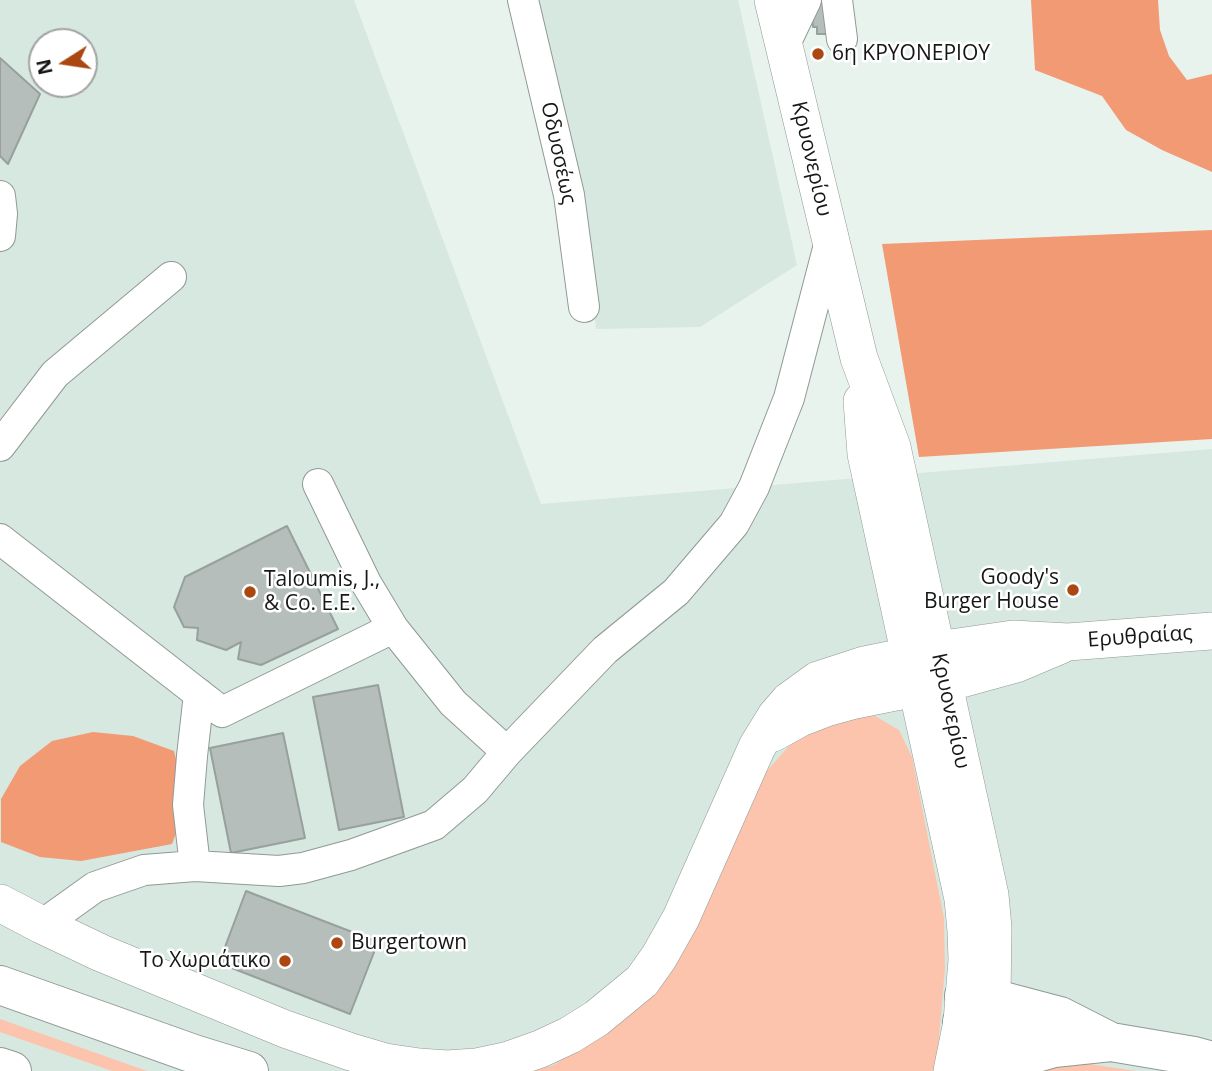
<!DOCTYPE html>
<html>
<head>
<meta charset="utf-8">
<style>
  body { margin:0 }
  #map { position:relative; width:1212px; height:1071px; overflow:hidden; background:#e9f3ee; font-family:"Open Sans",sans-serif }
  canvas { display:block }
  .north { position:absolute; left:28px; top:28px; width:70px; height:70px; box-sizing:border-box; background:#fff; border:2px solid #a1a3a2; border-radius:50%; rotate:258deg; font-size:19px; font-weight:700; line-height:28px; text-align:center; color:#151817 }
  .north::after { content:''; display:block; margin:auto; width:24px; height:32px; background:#ab4711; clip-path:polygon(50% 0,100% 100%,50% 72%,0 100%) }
</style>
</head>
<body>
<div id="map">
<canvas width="1212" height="1071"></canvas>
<div class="north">N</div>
</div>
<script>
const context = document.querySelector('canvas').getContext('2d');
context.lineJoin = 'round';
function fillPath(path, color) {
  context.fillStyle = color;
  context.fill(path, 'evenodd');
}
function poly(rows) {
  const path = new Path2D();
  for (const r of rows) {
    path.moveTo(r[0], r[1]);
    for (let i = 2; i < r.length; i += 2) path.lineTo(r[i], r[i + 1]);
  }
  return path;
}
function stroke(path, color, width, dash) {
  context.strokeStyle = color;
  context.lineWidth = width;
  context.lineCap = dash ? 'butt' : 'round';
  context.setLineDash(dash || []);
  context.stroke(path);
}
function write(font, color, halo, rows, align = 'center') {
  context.font = font + ' "Open Sans",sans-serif';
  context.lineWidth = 5;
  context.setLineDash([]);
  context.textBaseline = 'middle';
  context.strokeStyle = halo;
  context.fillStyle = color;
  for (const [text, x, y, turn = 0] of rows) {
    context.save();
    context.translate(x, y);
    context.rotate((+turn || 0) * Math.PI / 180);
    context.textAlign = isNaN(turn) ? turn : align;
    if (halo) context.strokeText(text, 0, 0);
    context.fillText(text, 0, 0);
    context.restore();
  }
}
fillPath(poly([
  [0,0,354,0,541,504,1212,449,1212,1071,0,1071],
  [42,42,84,42,84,84,42,84],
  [537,0,738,0,797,265,700,327,596,329,581,194]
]), '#d6e8e0');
fillPath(poly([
  [875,716,899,730,912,757,944,918,945,968,936,1071,532,1071,554,1065,617,1023,765,773,796,738,838,719],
  [0,1019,82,1048,147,1071,112,1071,0,1032],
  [1053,1064,1089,1064,1136,1071,1022,1071]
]), '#fdc4ad');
fillPath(poly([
  [1031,0,1158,0,1160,30,1169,56,1187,80,1212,74,1212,172,1162,150,1126,130,1102,96,1035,70],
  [1212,230,1212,439,919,457,882,244],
  [93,732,133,736,174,751,180,776,183,814,172,844,81,861,40,857,1,842,1,799,20,766,52,741]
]), '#f29a74');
const building = poly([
  [816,0,831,0,831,34,817,34,817,27,813,27,811,7,816,0],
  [0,58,40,94,8,164,0,156,0,58],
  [287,526,338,629,261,665,238,659,241,642,226,650,197,640,198,628,184,627,174,607,185,577,287,526],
  [378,685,404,817,339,830,313,697,378,685],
  [283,733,305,838,231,853,210,748,283,733],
  [246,891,378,942,350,1014,219,963,246,891]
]);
fillPath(building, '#b5beba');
stroke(building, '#97a09c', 2);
const minor = poly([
  [523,0,569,195,584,307],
  [837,0,842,39],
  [784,46,806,0],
  [0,196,2,214,0,236],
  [0,446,55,374,171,277],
  [318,484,366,583,393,628,453,703,507,752],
  [0,539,222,712,393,628],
  [195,866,188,805,192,756,199,694],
  [42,925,95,887,144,870,195,866,279,871,303,868,351,855,434,825,475,790,507,752,605,650,676,592,734,524,754,487,789,398,830,241]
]);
const major = poly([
  [773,0,859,358,892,447,990,895,993,928,992,998,988,1029,980,1071],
  [862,401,866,454,963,899,966,931,967,960,962,1022,952,1071],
  [773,733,800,718,826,708,855,700,965,678,1016,664,1061,645],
  [0,903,42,925,101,953,285,1029,351,1052,385,1062,419,1067,447,1069,476,1067,509,1060,540,1049,570,1035,597,1018,642,981,659,957,681,918,757,747,776,716,789,701,818,680,864,665,937,650,1013,639,1068,642,1212,631]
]);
const highway = poly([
  [0,985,194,1054,249,1071],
  [964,996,992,998,1060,1016,1111,1042],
  [962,1022,1054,1048],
  [0,1067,12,1071],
  [999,1071,1010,1063,1022,1057,1054,1048,1111,1042,1194,1056,1212,1061]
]);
stroke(minor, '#909995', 32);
stroke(major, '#909995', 38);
stroke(highway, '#909995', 40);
stroke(minor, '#fff', 30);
stroke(major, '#fff', 37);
stroke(highway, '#fff', 38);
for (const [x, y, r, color] of [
  [818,54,7,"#ab4711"],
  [1073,590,7,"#ab4711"],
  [250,592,7,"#ab4711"],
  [337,943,7,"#ab4711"],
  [285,961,7,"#ab4711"]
]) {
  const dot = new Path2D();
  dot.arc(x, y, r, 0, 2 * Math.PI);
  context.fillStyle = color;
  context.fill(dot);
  stroke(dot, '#fff', 2.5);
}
write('21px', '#151817', '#fff', [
  ["6η ΚΡΥΟΝΕΡΙΟΥ",832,54],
  ["Goody's",1059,578,"right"],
  ["Burger House",1059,602,"right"],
  ["Taloumis, J.,",264,580],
  ["& Co. E.E.",264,604],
  ["Burgertown",351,943],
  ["Το Χωριάτικο",271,961,"right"]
], 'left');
write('21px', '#151817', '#fff', [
  ["Οδυσσέως",558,153,78],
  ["Κρυονερίου",811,159,77],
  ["Ερυθραίας",1140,637,-4],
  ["Κρυονερίου",950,711,78]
]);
</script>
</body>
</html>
